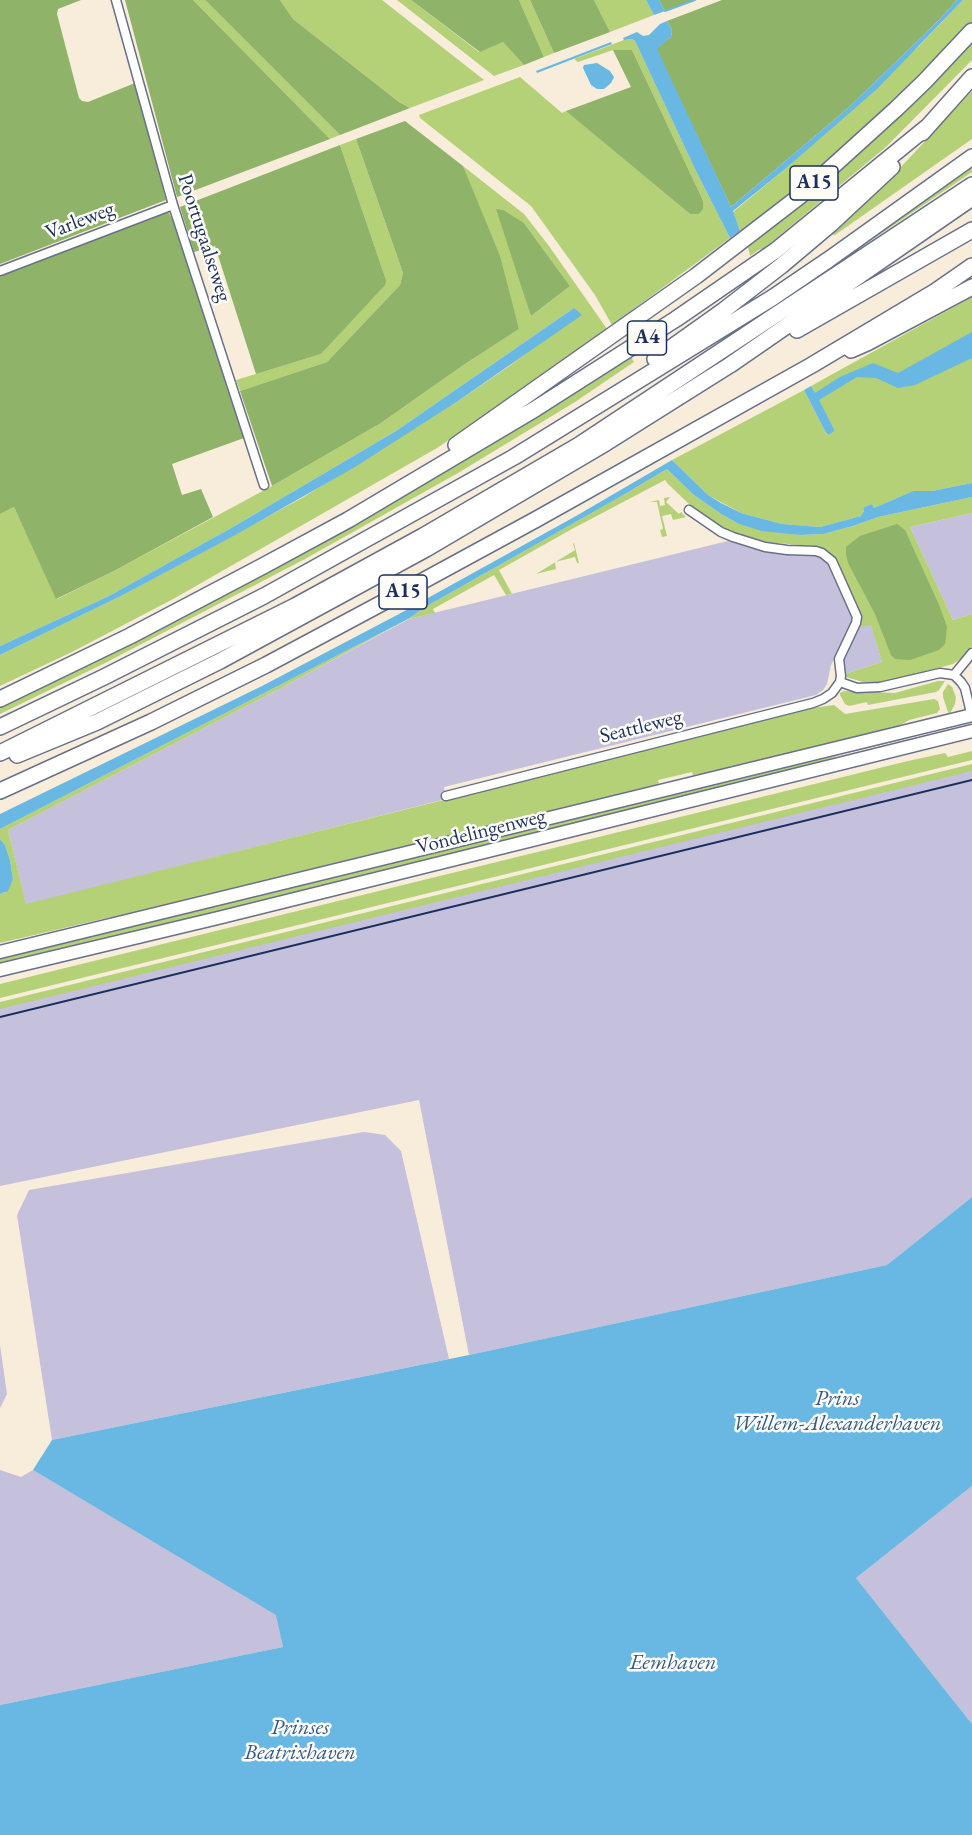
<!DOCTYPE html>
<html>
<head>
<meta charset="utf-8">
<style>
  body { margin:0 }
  canvas { display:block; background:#f8ecda }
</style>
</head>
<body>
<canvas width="972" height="1835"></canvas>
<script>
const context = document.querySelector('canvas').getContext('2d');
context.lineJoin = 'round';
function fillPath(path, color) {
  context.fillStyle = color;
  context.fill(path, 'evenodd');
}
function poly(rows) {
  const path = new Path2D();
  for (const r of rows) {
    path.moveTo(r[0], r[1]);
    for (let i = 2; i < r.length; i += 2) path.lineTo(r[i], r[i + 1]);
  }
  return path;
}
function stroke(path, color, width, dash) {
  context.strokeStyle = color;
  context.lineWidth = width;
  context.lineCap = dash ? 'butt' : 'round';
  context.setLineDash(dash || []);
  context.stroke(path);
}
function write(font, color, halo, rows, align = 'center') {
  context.font = font + ' "EB Garamond",serif';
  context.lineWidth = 5;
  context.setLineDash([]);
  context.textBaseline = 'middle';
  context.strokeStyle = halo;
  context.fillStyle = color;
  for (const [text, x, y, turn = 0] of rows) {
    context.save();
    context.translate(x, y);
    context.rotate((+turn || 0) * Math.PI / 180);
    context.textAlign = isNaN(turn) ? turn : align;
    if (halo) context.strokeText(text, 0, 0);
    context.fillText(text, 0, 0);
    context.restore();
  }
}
fillPath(poly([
  [972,513,972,614,953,620,910,527],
  [732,540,764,551,816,554,830,564,851,612,853,621,831,665,827,684,823,690,816,695,444,787,446,799,26,905,8,830,281,688,409,619],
  [871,624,882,662,845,674,841,661,859,627],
  [972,766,972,1197,887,1265,469,1355,419,1100,0,1186,0,1004],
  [364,1132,385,1135,401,1151,449,1359,52,1440,17,1215,29,1190],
  [0,1345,7,1394,0,1408],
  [0,1470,21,1477,33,1470,277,1615,283,1647,0,1705],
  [972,1486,972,1724,856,1578]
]), '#c5c0db');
fillPath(poly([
  [193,0,205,0,340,135,330,139],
  [280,0,382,0,484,80,410,108,399,102,293,19],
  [397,0,411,0,479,52,503,42,524,65,494,76],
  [519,0,530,0,554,53,544,57],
  [594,0,646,0,654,15,610,32],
  [963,0,972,0,972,23,864,132,811,179,740,231,733,212,784,170,919,46],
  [632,39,635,41,695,169,730,238,612,325,595,295,531,206,420,118,419,115,520,77,562,113,566,111,574,117,690,214,699,214,703,208,703,201,700,194,632,50,613,50,578,62,574,59,624,40],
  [972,39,972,60,886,147,762,250,760,249,750,256,748,247,792,209],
  [972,91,972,139,835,235,830,234,900,168],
  [356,139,403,273,400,285,327,362,240,391,236,380,321,354,386,280,340,145],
  [972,162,972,172,832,267,869,236],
  [463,166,524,214,549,246,607,329,539,378,437,448,175,598,72,652,0,686,0,655,123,595,302,498,458,401,508,367,546,339,574,308,396,431,233,527,109,596,0,646,0,514,14,507,57,599,114,571,272,486,381,423,462,366,519,329],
  [524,223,570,286,531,316,522,284],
  [972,297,972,483,932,491,913,491,874,508,872,504,869,505,863,508,864,511,861,516,820,527,805,526,782,524,741,513,708,495,672,460,804,390,827,435,835,431,811,386],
  [631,357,634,362,575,402,458,473,305,559,105,663,0,714,0,707,201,608,390,503],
  [667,469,694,495,721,514,739,524,800,535,823,534,853,526,878,517,972,497,972,513,910,527,953,620,972,614,972,646,962,658,953,664,897,679,876,683,863,682,846,677,845,674,882,662,871,625,859,627,860,612,837,564,829,552,821,547,766,542,722,528,689,504,668,484,665,480,572,529,499,570,512,594,506,595,494,575,433,609,435,613,408,619,281,688,8,830,26,904,813,708,834,705,845,714,934,699,938,701,940,709,937,713,909,720,894,729,723,771,693,775,692,772,658,780,659,785,639,792,132,915,107,918,0,943,0,894,6,892,13,879,10,860,5,845,0,839,0,829,408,619,427,606,620,497],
  [670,497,666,502,679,514,681,512,686,517,673,520,671,514,662,516,667,536,662,537,660,530,663,529,657,502,650,502,659,500,660,506,665,505,664,498],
  [574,543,579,563,577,563,575,557,555,562,556,569,536,574,575,550,573,544],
  [938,681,945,681,939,690,936,692,868,705,867,702,849,706,845,704,840,695,840,693,844,691,895,693],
  [948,684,952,687,956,697,955,704,949,715,943,697,943,692],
  [910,736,910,738,839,755,812,766,0,964,0,958],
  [972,751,972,760,0,998,0,984,908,761,945,753,948,757],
  [972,764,972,771,0,1009,0,1002]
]), '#b4d178');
fillPath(poly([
  [0,0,81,0,58,9,57,14,79,98,82,101,88,102,135,83,166,200,0,264],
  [125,0,193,0,330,139,177,197],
  [205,0,280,0,293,19,399,102,410,108,340,135],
  [411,0,519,0,544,57,524,65,503,42,480,52],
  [530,0,594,0,610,32,554,53],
  [659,0,695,0,665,11],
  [722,0,957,0,937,22,848,108,731,207,656,49,671,37,672,30,667,21],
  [613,50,632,50,700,194,703,201,703,209,699,214,690,214,566,111,631,87],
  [405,121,463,166,500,256,519,329,462,366,381,423,272,486,240,391,327,362,400,285,403,273,356,139],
  [340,145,386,280,385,285,321,354,256,374,215,246,194,252,180,207],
  [496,209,503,210,524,223,570,286,531,316],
  [166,212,169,213,174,223,244,438,172,464,182,495,201,489,213,517,114,571,56,599,14,507,0,514,0,274],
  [897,524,905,530,940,607,947,627,945,644,939,650,910,660,895,659,891,655,875,614,848,563,846,554,846,547,860,536]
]), '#8fb368');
fillPath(poly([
  [646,0,659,0,665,11,654,15],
  [957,0,963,0,877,89,784,170,733,211,740,231,730,238,695,169,635,41,632,39,624,40,623,38,637,32,643,36,649,35,660,24,667,21,672,30,671,37,657,49,731,207,848,108,937,22],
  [611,42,612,44,537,73,536,71],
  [597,63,610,71,614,77,611,83,604,89,597,89,591,85,583,68,584,65],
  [574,308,582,315,458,401,355,467,237,534,123,595,0,655,0,646,109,596,233,527,396,431],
  [972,332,972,358,915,385,898,388,876,378,857,377,819,400,835,431,828,435,826,433,804,390,811,386,815,393,840,377,873,363,898,373],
  [672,460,708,495,721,503,741,513,782,524,820,527,861,516,864,511,863,508,869,505,872,504,874,508,913,491,932,491,972,483,972,497,878,517,853,526,823,534,800,535,762,531,739,524,721,514,694,495,667,469,620,497,427,606,408,619,0,829,0,814,262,686,399,614,576,516],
  [0,839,5,845,10,860,13,879,8,891,0,894],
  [972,1197,972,1486,856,1578,972,1724,972,1835,0,1835,0,1705,283,1647,276,1615,33,1470,52,1440,469,1355,887,1265]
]), '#69b7e3');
stroke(poly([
  [665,11,695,0]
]), '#69b7e3', 2);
const street = poly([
  [116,0,173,205,264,485],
  [0,271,173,205],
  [954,675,961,682,965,688,972,717],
  [840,682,857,688,880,687,940,673,954,675,972,653],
  [446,796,813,703,823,699,832,693,840,682,841,676,839,659,856,623,857,617,832,561,822,553,816,551,787,550,765,547,733,537,721,532,689,510]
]);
const secondary = poly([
  [0,952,972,715],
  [0,970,218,918,972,731]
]);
const highway = poly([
  [922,133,972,77],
  [797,330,972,230],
  [851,350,867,343,972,287],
  [655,359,724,310,781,266,832,223,892,167],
  [456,445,696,276,800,196,896,109,925,81,972,31],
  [0,699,130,636,263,566,348,520,535,409,676,319,775,251,927,127],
  [0,727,104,677,264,596,514,457,772,298,828,260,972,157],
  [0,753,295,606,423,536,579,445,972,185],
  [17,755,97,722,220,661,426,549,606,443,730,365,972,198],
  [0,791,151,722,266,665,397,595,535,520,812,365,936,291,972,266]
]);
stroke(street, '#687189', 11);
stroke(secondary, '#687189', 15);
stroke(highway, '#687189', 18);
stroke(street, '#fff', 8);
stroke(secondary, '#fff', 12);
stroke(highway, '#fff', 15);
stroke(poly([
  [0,1017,972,780]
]), '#1b2f5e', 2);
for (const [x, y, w] of [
  [814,183,48],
  [647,338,39],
  [403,592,48]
]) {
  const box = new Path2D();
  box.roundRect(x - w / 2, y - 17, w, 34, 4.5);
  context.fillStyle = '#fdfcf7';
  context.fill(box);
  stroke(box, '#1b2f5e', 1.5);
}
write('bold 20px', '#1b2f5e', null, [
  ["A15",814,183],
  ["A4",647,338],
  ["A15",403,592]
]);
write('21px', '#1b2f5e', '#fdfcf7', [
  ["Varleweg",80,221,-21],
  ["Poortugaalseweg",204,238,72],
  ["Seattleweg",641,727,-14],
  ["Vondelingenweg",481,832,-14]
]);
write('italic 22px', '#325886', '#fdfcf7', [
  ["Prins",837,1399],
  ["Willem-Alexanderhaven",837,1424],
  ["Eemhaven",673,1663],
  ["Prinses",300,1728],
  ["Beatrixhaven",300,1753]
]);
</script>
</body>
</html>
